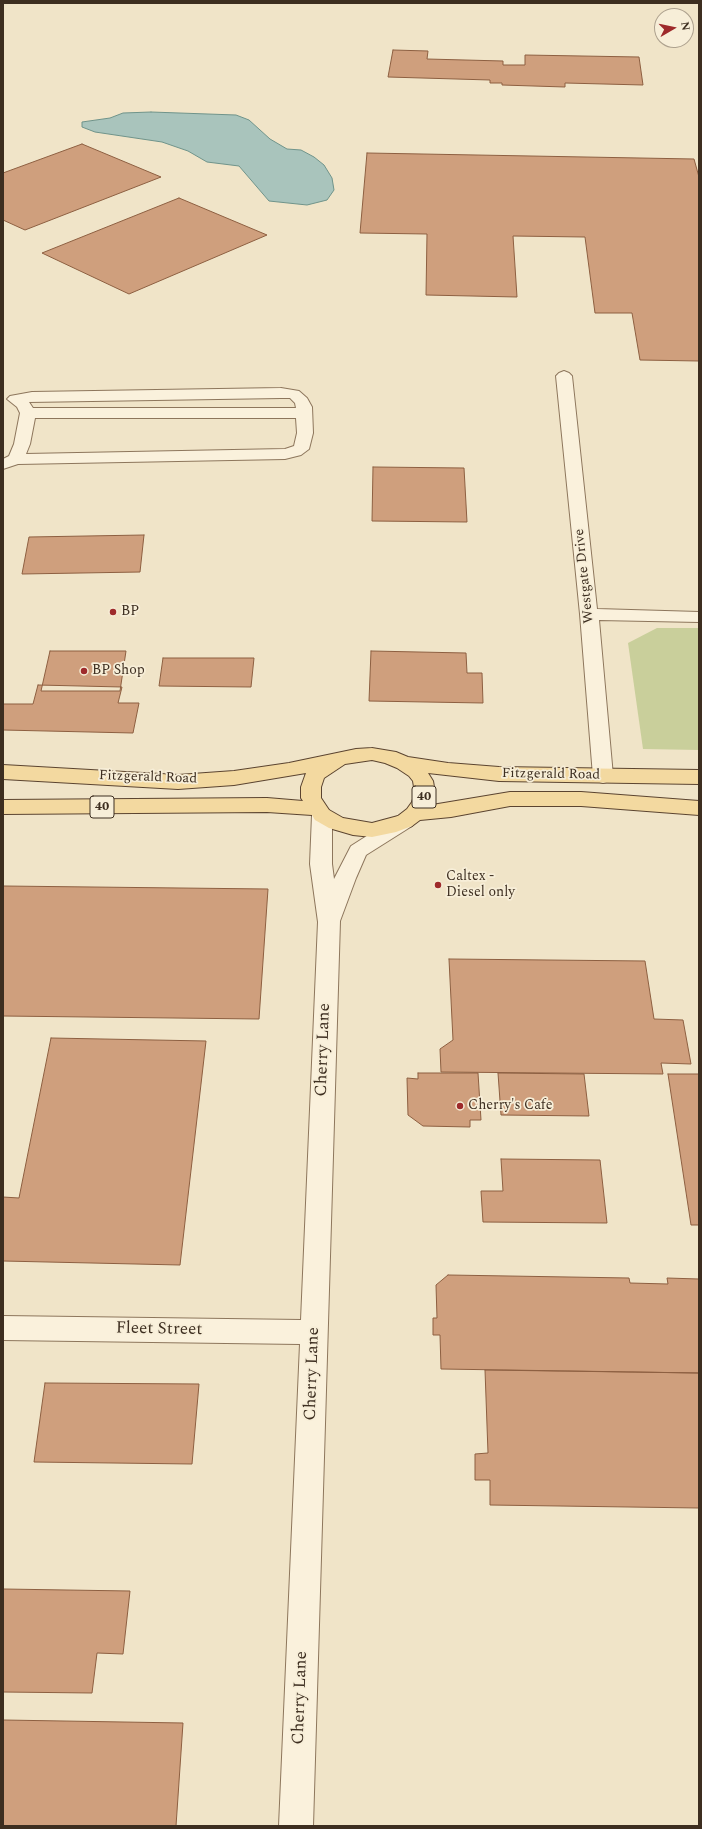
<!DOCTYPE html>
<html>
<head>
<meta charset="utf-8">
<style>
  body { margin:0 }
  #map { position:relative; width:702px; height:1829px; overflow:hidden; background:#f0e4c8; font-family:Spectral,serif }
  canvas { display:block }
  .frame { position:absolute; inset:0; border:4px solid #3d2e20; pointer-events:none }
  .north { position:absolute; left:654px; top:8px; width:40px; height:40px; box-sizing:border-box; background:#f7eed8; border:1px solid #ada18e; border-radius:50%; rotate:81deg; font-size:11px; font-weight:700; line-height:16px; text-align:center; color:#3d2e20 }
  .north::after { content:''; display:block; margin:auto; width:14px; height:18px; background:#9e2a2b; clip-path:polygon(50% 0,100% 100%,50% 72%,0 100%) }
</style>
</head>
<body>
<div id="map">
<canvas width="702" height="1829"></canvas>
<div class="frame"></div>
<div class="north">N</div>
</div>
<script>
const context = document.querySelector('canvas').getContext('2d');
context.lineJoin = 'round';
function fillPath(path, color) {
  context.fillStyle = color;
  context.fill(path, 'evenodd');
}
function poly(rows) {
  const path = new Path2D();
  for (const r of rows) {
    path.moveTo(r[0], r[1]);
    for (let i = 2; i < r.length; i += 2) path.lineTo(r[i], r[i + 1]);
  }
  return path;
}
function stroke(path, color, width, dash) {
  context.strokeStyle = color;
  context.lineWidth = width;
  context.lineCap = dash ? 'butt' : 'round';
  context.setLineDash(dash || []);
  context.stroke(path);
}
function write(font, color, halo, rows, align = 'center') {
  context.font = font + ' Spectral,serif';
  context.lineWidth = 3.5;
  context.setLineDash([]);
  context.textBaseline = 'middle';
  context.strokeStyle = halo;
  context.fillStyle = color;
  for (const [text, x, y, turn = 0] of rows) {
    context.save();
    context.translate(x, y);
    context.rotate((+turn || 0) * Math.PI / 180);
    context.textAlign = isNaN(turn) ? turn : align;
    if (halo) context.strokeText(text, 0, 0);
    context.fillText(text, 0, 0);
    context.restore();
  }
}
fillPath(poly([
  [657,628,699,628,699,750,643,749,628,643]
]), '#c9cf9b');
const water = poly([
  [151,112,236,115,249,120,270,139,287,149,301,150,314,157,324,165,332,178,334,190,327,200,307,205,269,201,239,166,207,162,188,151,162,142,95,132,82,127,82,122,110,118,123,113,151,112]
]);
fillPath(water, '#a9c4bc');
stroke(water, '#6f938a', 1);
const building = poly([
  [393,50,428,51,427,59,503,61,503,65,525,65,525,55,639,57,643,85,565,83,565,87,502,85,502,83,490,83,490,80,388,77,393,50],
  [82,144,161,177,25,230,3,220,3,173,82,144],
  [367,153,694,159,699,177,699,361,640,360,632,313,595,313,585,237,513,236,517,297,426,295,427,234,360,233,367,153],
  [179,198,267,235,129,294,42,253,179,198],
  [373,467,464,468,467,522,372,521,373,467],
  [144,535,140,572,22,574,29,537,144,535],
  [50,651,126,651,120,691,41,691,50,651],
  [371,651,466,653,467,673,482,673,483,703,369,701,371,651],
  [163,658,254,658,251,687,159,686,163,658],
  [38,685,122,687,118,703,139,703,133,733,3,730,3,704,33,704,38,685],
  [3,886,268,889,259,1019,3,1016,3,886],
  [449,959,645,961,654,1019,683,1020,691,1064,661,1063,663,1074,441,1072,440,1049,453,1040,449,959],
  [51,1038,206,1041,180,1265,3,1261,3,1197,19,1198,51,1038],
  [418,1073,478,1073,481,1120,470,1120,470,1127,423,1126,408,1115,407,1078,418,1079,418,1073],
  [498,1073,584,1074,589,1116,501,1115,498,1073],
  [668,1074,699,1074,699,1225,691,1225,668,1074],
  [501,1159,600,1160,607,1223,483,1222,481,1191,503,1191,501,1159],
  [448,1275,629,1278,630,1283,668,1284,667,1278,699,1279,699,1373,441,1369,440,1335,433,1335,433,1318,437,1318,436,1285,448,1275],
  [485,1370,699,1373,699,1508,490,1505,490,1480,475,1480,475,1454,488,1453,485,1370],
  [45,1383,199,1384,192,1464,34,1462,45,1383],
  [3,1589,130,1591,123,1654,97,1653,92,1693,3,1692,3,1589],
  [3,1720,183,1723,176,1826,3,1826,3,1720]
]);
fillPath(building, '#cf9f7d');
stroke(building, '#8d5f41', 1);
const minor = poly([
  [564,371,569,373,572,376,597,609,699,612,699,622,599,620,613,776,610,781,603,783,596,781,593,776,580,614,556,376,559,373,564,371],
  [281,388,299,391,307,398,312,407,313,433,309,449,301,455,285,459,18,464,3,469,3,459,9,456,14,444,20,413,17,407,7,399,10,396,32,392,281,388],
  [281,398,290,398,295,403,296,408,33,408,29,402,281,398],
  [35,418,296,418,297,433,294,446,285,449,26,454,30,444,35,418],
  [322,808,329,810,332,815,332,864,334,879,351,846,398,816,405,814,412,816,415,821,412,826,366,855,356,878,340,921,313,1826,279,1826,300,1344,3,1340,3,1316,301,1320,318,922,310,864,312,815,315,810,322,808]
]);
const major = poly([
  [372,748,396,752,408,757,448,763,499,767,699,770,699,784,499,781,428,773,433,781,435,793,432,805,510,792,581,792,699,801,699,815,581,806,510,806,451,817,420,820,412,826,396,832,372,837,353,835,329,828,315,820,312,815,267,812,3,814,3,800,267,798,303,801,301,798,301,787,306,773,234,785,178,789,3,779,3,765,178,775,234,771,289,763,356,749,372,748],
  [372,760,385,763,397,768,409,776,413,781,415,793,412,802,407,809,398,816,372,823,343,818,329,810,321,798,321,787,324,778,345,764,372,760]
]);
stroke(minor, '#8d765c', 2);
stroke(major, '#5b4430', 2);
fillPath(minor, '#faf1dc');
fillPath(major, '#f3d9a0');
for (const [x, y, r, color] of [
  [113,612,4,"#9e2a2b"],
  [84,671,4,"#9e2a2b"],
  [438,885,4,"#9e2a2b"],
  [460,1106,4,"#9e2a2b"]
]) {
  const dot = new Path2D();
  dot.arc(x, y, r, 0, 2 * Math.PI);
  context.fillStyle = color;
  context.fill(dot);
  stroke(dot, '#f7eed8', 1.5);
}
for (const [x, y, w] of [
  [424,797,24],
  [102,807,24]
]) {
  const box = new Path2D();
  box.roundRect(x - w / 2, y - 11, w, 22, 3);
  context.fillStyle = '#f7eed8';
  context.fill(box);
  stroke(box, '#3d2e20', 1);
}
write('bold 13px', '#3d2e20', null, [
  ["40",424,797],
  ["40",102,807]
]);
write('14px', '#3d2e20', '#f7eed8', [
  ["Westgate Drive",585,576,-96],
  ["Fitzgerald Road",551,775,1],
  ["Fitzgerald Road",148,778,2]
]);
write('14px', '#3d2e20', '#f7eed8', [
  ["BP",121,612],
  ["BP Shop",92,671],
  ["Caltex -",446,877],
  ["Diesel only",446,893],
  ["Cherry's Cafe",468,1106]
], 'left');
write('17px', '#3d2e20', '#f7eed8', [
  ["Cherry Lane",324,1050,-88],
  ["Fleet Street",159,1330,1],
  ["Cherry Lane",313,1374,-88],
  ["Cherry Lane",301,1698,-88]
]);
</script>
</body>
</html>
